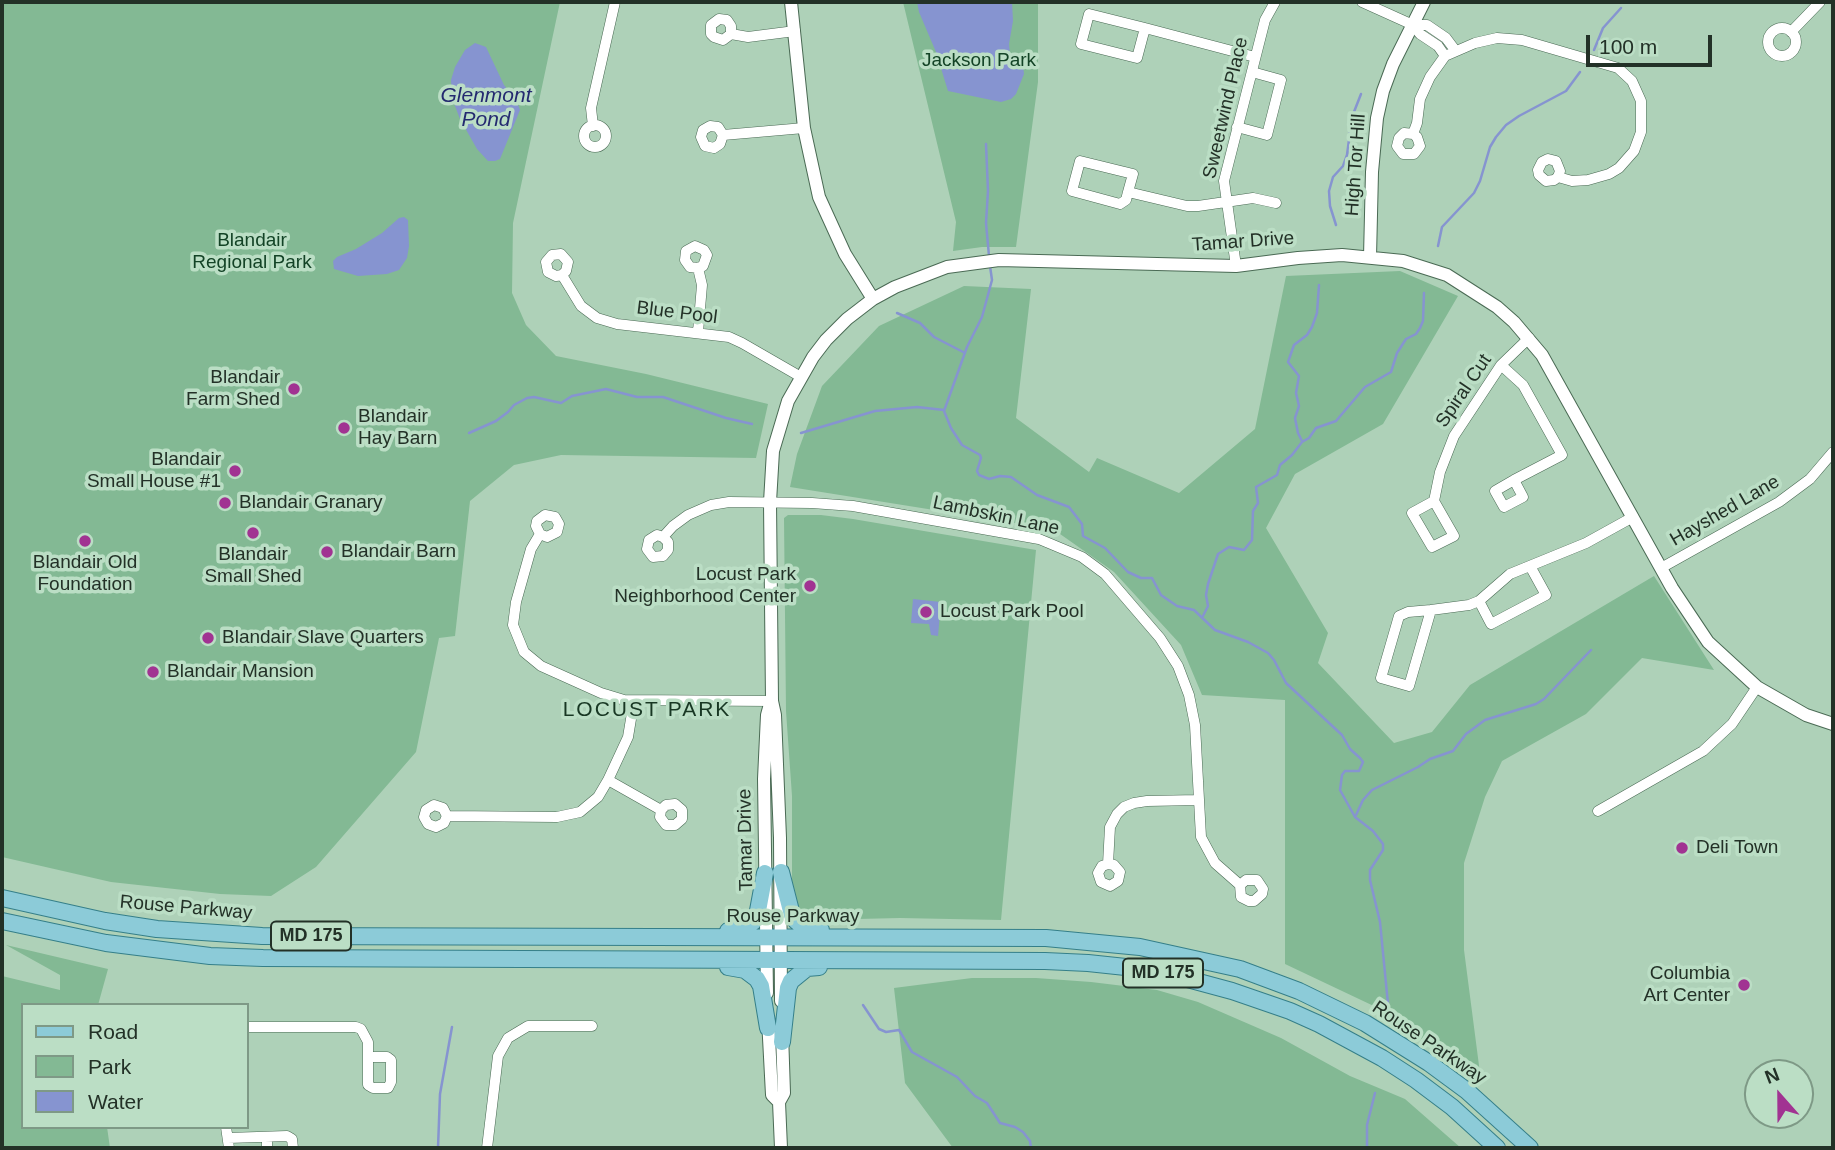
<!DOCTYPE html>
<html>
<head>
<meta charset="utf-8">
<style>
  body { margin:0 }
  #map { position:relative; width:1835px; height:1150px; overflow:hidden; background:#aed1b8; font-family:Arial,sans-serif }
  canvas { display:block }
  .frame { position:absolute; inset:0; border:4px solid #233127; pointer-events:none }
  .legend { position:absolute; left:21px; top:1003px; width:228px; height:126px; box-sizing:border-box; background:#bbdec5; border:2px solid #7e9986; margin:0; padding:9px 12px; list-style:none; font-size:21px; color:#233127 }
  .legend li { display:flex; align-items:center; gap:14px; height:35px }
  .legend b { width:35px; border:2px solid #7e9986 }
  .north { position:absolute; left:1744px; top:1059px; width:70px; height:70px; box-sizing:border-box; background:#bbdec5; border:2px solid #7e9986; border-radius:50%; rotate:339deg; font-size:19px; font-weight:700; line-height:28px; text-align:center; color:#233127 }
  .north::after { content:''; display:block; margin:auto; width:24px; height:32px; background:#a13392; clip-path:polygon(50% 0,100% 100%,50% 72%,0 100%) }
  .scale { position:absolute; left:1586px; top:35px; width:126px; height:32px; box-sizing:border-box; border:4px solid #233127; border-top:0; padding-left:9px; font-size:21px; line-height:24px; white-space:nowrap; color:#233127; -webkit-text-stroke:5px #bbdec5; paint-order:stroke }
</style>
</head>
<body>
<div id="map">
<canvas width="1835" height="1150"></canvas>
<div class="frame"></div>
<ul class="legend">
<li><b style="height:9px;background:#8ccbd8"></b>Road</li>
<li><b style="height:19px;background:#83b994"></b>Park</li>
<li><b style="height:19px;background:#8694d0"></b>Water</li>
</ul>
<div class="north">N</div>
<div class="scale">100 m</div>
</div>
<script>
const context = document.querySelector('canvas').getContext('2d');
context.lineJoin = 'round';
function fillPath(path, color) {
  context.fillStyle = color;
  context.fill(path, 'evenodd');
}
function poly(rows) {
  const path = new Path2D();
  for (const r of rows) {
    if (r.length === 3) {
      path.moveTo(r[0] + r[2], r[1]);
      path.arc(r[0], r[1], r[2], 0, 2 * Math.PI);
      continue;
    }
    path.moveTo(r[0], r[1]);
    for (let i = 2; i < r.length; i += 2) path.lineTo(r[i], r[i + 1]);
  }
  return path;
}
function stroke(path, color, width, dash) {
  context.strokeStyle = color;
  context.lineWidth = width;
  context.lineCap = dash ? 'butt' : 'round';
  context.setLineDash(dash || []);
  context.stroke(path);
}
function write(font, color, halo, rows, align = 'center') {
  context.font = font + ' Arial,sans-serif';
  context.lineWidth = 7;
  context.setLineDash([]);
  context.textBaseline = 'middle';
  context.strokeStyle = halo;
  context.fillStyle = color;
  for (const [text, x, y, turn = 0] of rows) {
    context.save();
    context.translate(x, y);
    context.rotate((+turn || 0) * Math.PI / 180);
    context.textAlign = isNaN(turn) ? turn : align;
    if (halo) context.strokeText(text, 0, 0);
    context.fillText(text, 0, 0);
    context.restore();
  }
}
fillPath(poly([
  [2,2,560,2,513,223,512,293,526,325,556,356,646,374,768,404,756,458,561,455,514,465,470,501,455,636,439,638,416,752,316,867,271,896,220,894,111,882,2,857],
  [903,2,1038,2,1038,82,1016,247,982,247,953,251,956,222],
  [1400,271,1458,296,1383,424,1295,474,1266,528,1328,633,1318,663,1394,743,1432,732,1470,685,1654,576,1714,670,1642,658,1586,714,1502,761,1485,797,1464,863,1464,950,1481,1081,1378,1008,1285,964,1285,700,1202,695,1181,645,1114,572,1053,529,790,487,797,454,822,386,879,326,964,286,1031,289,1016,418,1089,472,1097,458,1179,493,1255,429,1286,276],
  [788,515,821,515,853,519,1036,550,1001,920,900,918,814,920,807,917,798,906,792,886,792,796,786,711,784,518],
  [6,945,108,969,98,1005,23,1005,23,1127,107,1127,110,1148,2,1148,2,976,60,990,60,975],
  [972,978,1036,978,1091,982,1157,990,1198,1002,1281,1038,1350,1076,1405,1099,1461,1148,953,1148,905,1083,894,988]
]), '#83b994');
fillPath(poly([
  [917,2,1012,2,1013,21,1009,44,1010,54,1021,60,1023,65,1024,74,1016,94,1011,99,1001,102,948,91,936,52,919,12],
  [475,43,486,47,504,85,517,102,520,110,500,159,495,161,488,161,477,149,460,119,452,98,451,80,455,67,465,50],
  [404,217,408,220,409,246,407,258,399,270,387,274,358,276,334,269,333,261,337,257,356,249,382,233,399,218],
  [913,599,941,602,938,636,931,635,929,624,911,623]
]), '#8694d0');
stroke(poly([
  [1594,50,1603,28,1621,8],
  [986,144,988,191,986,223,989,256],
  [1336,225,1330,206,1329,191,1333,177,1343,166,1347,155,1352,117,1361,94],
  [1438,246,1442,227,1474,193,1480,181,1490,147,1496,137,1506,125,1519,116,1566,91,1580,72],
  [990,266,992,280,982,317,967,347,944,411,951,428,962,445,980,455,981,458,977,471,979,475,989,479,1000,476,1011,477,1037,495,1069,507,1082,524,1083,536,1105,548,1128,572,1141,578,1152,578,1161,595,1177,606,1194,610,1215,630,1248,642,1268,653,1274,660,1286,683,1342,735,1350,749,1360,758,1363,762,1359,771,1345,771,1342,775,1340,790,1355,817,1373,831,1383,844,1383,850,1370,870,1370,880,1380,922,1388,1004],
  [897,313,920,323,934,337,965,353],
  [469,433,496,421,508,412,514,405,527,398,534,397,561,403,572,396,606,389,637,397,663,397,726,418,752,424],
  [801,433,875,411,917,407,944,410],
  [1302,441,1298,433,1295,418,1299,406,1296,393,1299,376,1288,362,1294,345,1307,335,1312,327,1317,313,1319,285],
  [1203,616,1208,606,1206,595,1208,584,1218,554,1229,547,1244,550,1252,540,1253,511,1258,503,1256,487,1277,475,1280,465,1292,455,1302,442,1309,438,1316,428,1336,421,1365,387,1391,372,1397,353,1406,339,1416,334,1420,328,1423,321,1424,293],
  [1356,815,1363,800,1372,790,1418,767,1430,759,1453,751,1466,734,1485,720,1536,704,1544,699,1591,650],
  [863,1005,879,1029,886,1032,899,1030,912,1052,957,1077,975,1096,987,1103,1000,1123,1015,1127,1023,1132,1030,1141,1031,1148],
  [438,1148,440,1094,452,1027],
  [1367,1148,1367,1125,1375,1093]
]), '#8694d0', 2.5);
const minor = poly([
  [1362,2,1413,25,1427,25,1446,38,1455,50],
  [1413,25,1420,34,1438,46,1445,56],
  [1782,42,14],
  [1145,28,1137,58,1081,44,1089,14,1145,28,1255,57],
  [1791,32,1820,2],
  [731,34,731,26,727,20,719,19,711,25,711,34,714,37,723,40,731,34,748,37,795,31],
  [595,136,11],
  [593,126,591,108,615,2],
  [1237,127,1267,135,1281,80,1252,72],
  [1413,134,1404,133,1399,138,1397,146,1403,154,1414,154,1420,146,1417,137,1413,134,1417,123,1420,99,1430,77,1445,56,1475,43,1497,38,1522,40,1618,68,1632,81,1641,101,1641,132,1634,151,1619,168,1609,174,1588,180,1572,181,1558,177,1554,180,1546,181,1539,175,1538,170,1542,162,1548,159,1556,161,1560,171,1558,177],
  [723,135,720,144,714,148,705,146,701,137,703,130,710,126,718,127,723,135,804,128],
  [1128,192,1133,174,1080,161,1072,191,1120,204,1126,200,1128,192,1187,206,1198,206,1253,198,1276,203],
  [1236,266,1224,181,1265,20,1275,2],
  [562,275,566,271,568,262,561,254,552,255,546,262,548,272,556,276,562,275,581,306,597,318,617,324,729,337,742,343,801,377],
  [698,332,702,285,698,268,703,266,707,255,704,250,695,246,686,251,685,260,690,267,698,268],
  [1501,365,1523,385,1562,455,1514,480,1495,491,1504,507,1523,497,1514,480],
  [1434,501,1412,513,1432,547,1454,536,1434,501,1440,472,1454,436,1501,365,1529,338],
  [540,534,547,537,557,532,559,524,555,517,545,515,537,521,536,526,540,534,531,549,516,602,513,625,524,652,541,666,601,693,624,700,772,701],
  [663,537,668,542,668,550,663,556,653,557,647,549,649,540,657,535,663,537,673,526,688,515,711,505,729,502,812,503,853,506,1039,539,1082,557,1105,574,1160,638,1178,666,1189,695,1195,725,1201,837,1215,863,1240,885,1241,897,1249,901,1254,901,1262,894,1263,889,1257,880,1246,880,1240,885],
  [1661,568,1779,502,1810,479,1833,452],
  [1479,601,1491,624,1546,595,1530,566],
  [1431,610,1408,612,1399,616,1381,678,1409,686,1431,610,1469,605,1479,601,1510,574,1586,543,1633,517],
  [608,780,661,810,660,817,666,825,675,825,682,819,682,810,675,804,666,805,661,810],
  [1598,811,1703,751,1732,724,1757,687],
  [447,816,444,823,436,827,428,824,424,817,426,810,434,805,443,808,447,816,557,817,580,812,598,797,608,780,628,737,634,701],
  [1108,864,1114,865,1120,872,1118,881,1110,886,1101,882,1098,873,1102,866,1108,864,1110,827,1117,814,1124,807,1134,803,1147,801,1198,800],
  [247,1027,356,1027,361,1029,368,1042,368,1085,373,1088,388,1088,391,1082,391,1060,387,1057,368,1057],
  [226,1127,229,1148],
  [267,1137,267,1148],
  [228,1138,287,1136,292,1139,293,1148],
  [487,1148,498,1056,508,1038,528,1026,592,1026]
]);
const tertiary = poly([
  [791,2,804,128,819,197,845,254,873,299],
  [1370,257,1372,172,1377,118,1383,91,1393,64,1424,2],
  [767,993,764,779,767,715,770,704],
  [781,1001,780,838,775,715,772,701,770,502,773,451,788,401,813,357,826,340,847,319,873,299,895,287,947,267,999,260,1236,266,1298,258,1342,255,1403,261,1447,275,1497,307,1514,322,1542,355,1672,588,1708,642,1757,687,1806,715,1833,724],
  [768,1019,772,1095,779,1102],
  [781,1148,779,1102,784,1093,782,1033]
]);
const primary = poly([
  [781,872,792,915,796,921,803,927,821,930],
  [2,898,105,921,157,929,262,936,1046,938,1140,947,1240,969,1299,991,1365,1023,1429,1063,1467,1091,1530,1148],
  [2,921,106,943,210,956,263,958,1045,961,1088,963,1135,968,1169,974,1232,991,1290,1011,1319,1024,1382,1058,1416,1080,1452,1107,1497,1148],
  [728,931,741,929,753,922,757,916,765,873],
  [728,967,745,970,757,979,761,986,768,1028],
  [782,1042,788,988,791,981,807,968,819,967]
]);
stroke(minor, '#4a6a54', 11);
stroke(tertiary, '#4a6a54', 14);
stroke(primary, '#357f89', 18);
stroke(minor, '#fff', 10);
stroke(tertiary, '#fff', 12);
stroke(primary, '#8ccbd8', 16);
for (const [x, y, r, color] of [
  [294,389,7,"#a13392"],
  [344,428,7,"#a13392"],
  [235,471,7,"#a13392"],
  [225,503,7,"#a13392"],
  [253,533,7,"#a13392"],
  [85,541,7,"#a13392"],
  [327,552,7,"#a13392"],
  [810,586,7,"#a13392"],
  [926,612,7,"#a13392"],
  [208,638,7,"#a13392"],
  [153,672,7,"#a13392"],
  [1682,848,7,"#a13392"],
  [1744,985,7,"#a13392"]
]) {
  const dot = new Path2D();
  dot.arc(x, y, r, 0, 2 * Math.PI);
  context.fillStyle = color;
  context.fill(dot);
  stroke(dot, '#bbdec5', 2.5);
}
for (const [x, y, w] of [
  [311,936,80],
  [1163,973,80]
]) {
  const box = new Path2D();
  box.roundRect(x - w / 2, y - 14.5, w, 29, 5);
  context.fillStyle = '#bbdec5';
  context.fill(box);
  stroke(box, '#233127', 2);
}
write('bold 18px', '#233127', null, [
  ["MD 175",311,936],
  ["MD 175",1163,973]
]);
write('19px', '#134326', '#bbdec5', [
  ["Jackson Park",979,61],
  ["Blandair",252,241],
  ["Regional Park",252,263]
]);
write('19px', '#233127', '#bbdec5', [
  ["Sweetwind Place",1226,108,-77],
  ["High Tor Hill",1356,165,-86],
  ["Tamar Drive",1243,242,-4],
  ["Blue Pool",677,313,7],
  ["Spiral Cut",1464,391,-56],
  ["Hayshed Lane",1725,511,-30],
  ["Lambskin Lane",996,516,12],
  ["Tamar Drive",746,840,-91],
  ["Rouse Parkway",186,908,5],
  ["Rouse Parkway",793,917],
  ["Rouse Parkway",1429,1043,34]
]);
write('19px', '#233127', '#bbdec5', [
  ["Blandair",280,378,"right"],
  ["Farm Shed",280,400,"right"],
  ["Blandair",358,417],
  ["Hay Barn",358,439],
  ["Blandair",221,460,"right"],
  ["Small House #1",221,482,"right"],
  ["Blandair Granary",239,503],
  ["Blandair Barn",341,552],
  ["Blandair",253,555,"center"],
  ["Small Shed",253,577,"center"],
  ["Blandair Old",85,563,"center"],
  ["Foundation",85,585,"center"],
  ["Locust Park",796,575,"right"],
  ["Neighborhood Center",796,597,"right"],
  ["Locust Park Pool",940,612],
  ["Blandair Slave Quarters",222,638],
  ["Blandair Mansion",167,672],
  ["Deli Town",1696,848],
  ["Columbia",1730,974,"right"],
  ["Art Center",1730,996,"right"]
], 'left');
write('italic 21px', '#242a70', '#bbdec5', [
  ["Glenmont",486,96],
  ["Pond",486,120]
]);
context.letterSpacing = '2px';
write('21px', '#183723', '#bbdec5', [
  ["LOCUST PARK",647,710]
]);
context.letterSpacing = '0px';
</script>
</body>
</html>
